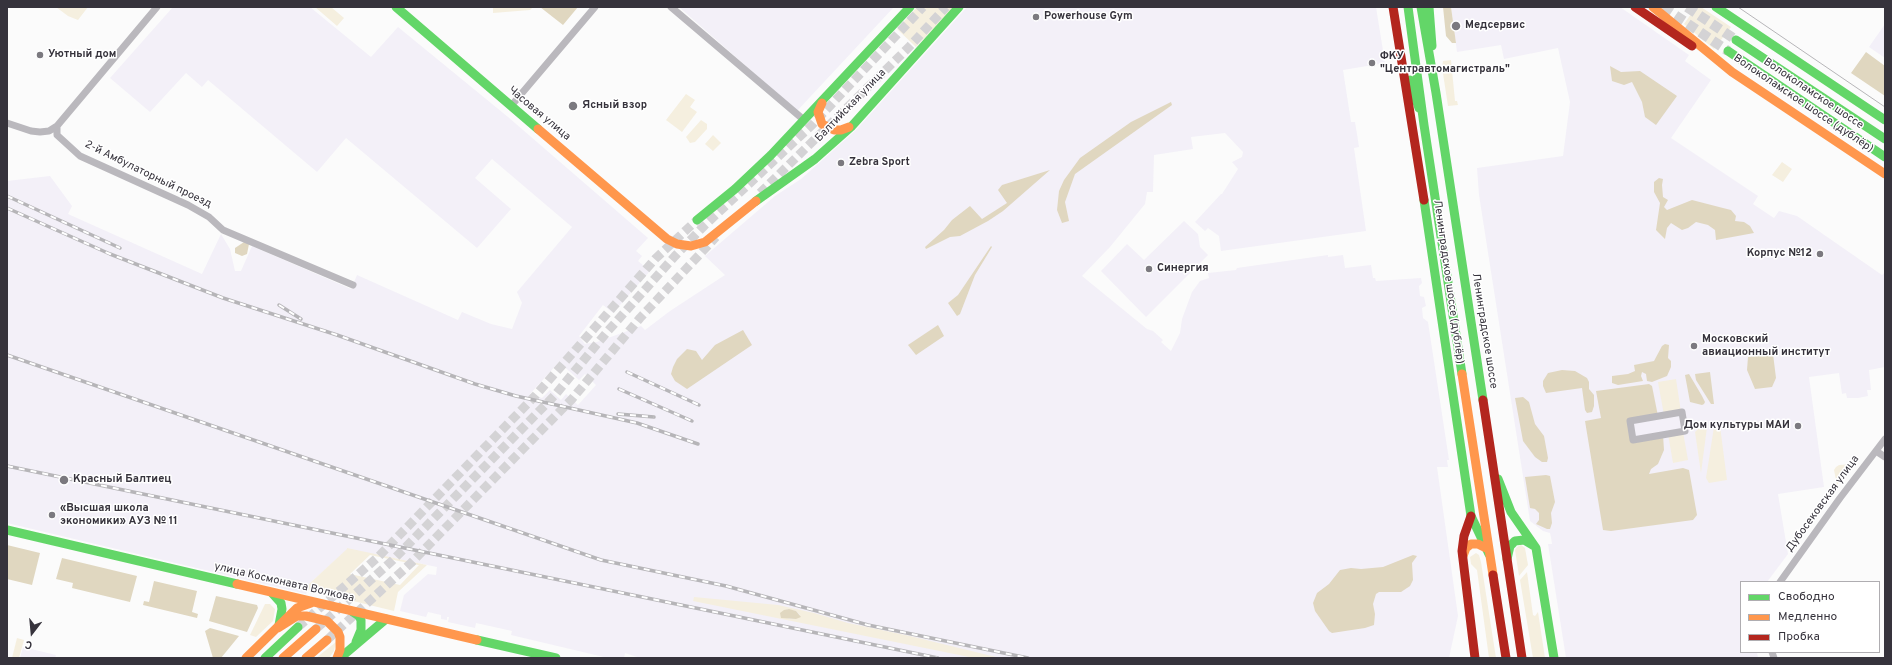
<!DOCTYPE html>
<html>
<head>
<meta charset="utf-8">
<style>
  body { margin:0 }
  #map { position:relative; width:1892px; height:665px; overflow:hidden; background:#fbfbfb; font-family:Overpass,sans-serif }
  canvas { display:block }
  .frame { position:absolute; inset:0; border:8px solid #36333c; pointer-events:none }
  .legend { position:absolute; left:1740px; top:581px; width:140px; height:72px; box-sizing:border-box; background:#fff; border:1px solid #afadb1; margin:0; padding:5px 7px; list-style:none; font-size:12px; color:#36333c }
  .legend li { display:flex; align-items:center; gap:8px; height:20px }
  .legend b { width:20px; border:1px solid #afadb1 }
  .north { position:absolute; left:12px; top:613px; width:40px; height:40px; -webkit-text-stroke:3px #fff; paint-order:stroke; rotate:196deg; font-size:11px; font-weight:700; line-height:16px; text-align:center; color:#36333c }
  .north::after { content:''; display:block; margin:auto; width:14px; height:18px; background:#36333c; clip-path:polygon(50% 0,100% 100%,50% 72%,0 100%) }
</style>
</head>
<body>
<div id="map">
<canvas width="1892" height="665"></canvas>
<div class="frame"></div>
<ul class="legend">
<li><b style="height:5px;background:#63d668"></b>Свободно</li>
<li><b style="height:5px;background:#ff974d"></b>Медленно</li>
<li><b style="height:5px;background:#b3261e"></b>Пробка</li>
</ul>
<div class="north">С</div>
</div>
<script>
const context = document.querySelector('canvas').getContext('2d');
context.lineJoin = 'round';
function fillPath(path, color) {
  context.fillStyle = color;
  context.fill(path, 'evenodd');
}
function poly(rows) {
  const path = new Path2D();
  for (const r of rows) {
    path.moveTo(r[0], r[1]);
    for (let i = 2; i < r.length; i += 2) path.lineTo(r[i], r[i + 1]);
  }
  return path;
}
function stroke(path, color, width, dash) {
  context.strokeStyle = color;
  context.lineWidth = width;
  context.lineCap = dash ? 'butt' : 'round';
  context.setLineDash(dash || []);
  context.stroke(path);
}
function write(font, color, halo, rows, align = 'center') {
  context.font = font + ' Overpass,sans-serif';
  context.lineWidth = 3;
  context.setLineDash([]);
  context.textBaseline = 'middle';
  context.strokeStyle = halo;
  context.fillStyle = color;
  for (const [text, x, y, turn = 0] of rows) {
    context.save();
    context.translate(x, y);
    context.rotate((+turn || 0) * Math.PI / 180);
    context.textAlign = isNaN(turn) ? turn : align;
    if (halo) context.strokeText(text, 0, 0);
    context.fillText(text, 0, 0);
    context.restore();
  }
}
fillPath(poly([
  [173,7,310,7,371,57,398,27,508,117,648,238,636,251,642,256,638,261,650,271,613,313,603,305,579,336,585,344,597,342,641,326,645,330,670,311,725,275,705,256,775,196,801,179,856,130,967,7,1376,7,1385,63,1343,70,1351,122,1355,122,1357,134,1359,147,1354,148,1366,231,1221,251,1219,236,1208,228,1205,231,1195,222,1221,194,1222,194,1238,169,1232,162,1242,157,1243,152,1225,133,1191,137,1193,149,1154,155,1153,192,1147,192,1145,204,1110,247,1082,276,1147,329,1153,331,1163,340,1161,342,1171,351,1180,333,1182,319,1192,292,1200,281,1209,278,1208,273,1236,270,1237,268,1328,255,1328,257,1343,255,1345,268,1371,265,1373,278,1375,278,1376,281,1421,278,1422,283,1419,286,1420,296,1424,297,1426,306,1422,308,1423,318,1428,322,1449,460,1447,460,1448,467,1437,467,1458,616,1449,658,640,658,625,653,624,658,608,658,511,635,512,631,476,623,475,628,448,622,449,617,447,617,447,620,441,619,441,615,428,612,426,617,400,611,404,595,428,574,436,575,437,567,348,549,309,584,306,594,7,523,7,181,50,176,72,206,68,214,202,274,221,234,230,249,235,271,241,271,252,246,351,289,357,275,458,320,462,312,491,324,512,329,522,303,517,292,572,227,492,159,475,178,511,209,477,248,346,138,317,172,208,80,202,87,186,73,150,112,110,78],
  [559,362,579,380,585,374,596,385,578,405,566,394,561,400,550,390,542,398,530,394],
  [679,7,894,7,797,111],
  [1451,7,1620,7,1689,55,1685,61,1711,80,1671,138,1758,196,1753,204,1774,218,1779,211,1797,216,1882,275,1885,272,1885,367,1869,370,1871,390,1867,390,1868,396,1858,398,1847,398,1846,393,1842,394,1839,373,1809,377,1824,487,1778,494,1788,554,1767,582,1741,582,1741,652,1757,652,1758,658,1566,658,1548,544,1552,544,1551,537,1550,533,1543,531,1530,521,1479,195,1477,168,1563,156,1570,102,1558,48,1504,59,1501,45,1457,52],
  [1885,24,1885,58,1869,47],
  [1184,221,1198,234,1200,247,1208,255,1146,317,1101,271,1127,244,1144,260],
  [23,647,56,655,55,658,20,658]
]), '#f3f0f8');
fillPath(poly([
  [56,7,88,7,78,20,68,16],
  [315,7,331,7,344,18,337,26],
  [493,7,533,7,530,10,493,13],
  [917,7,954,7,916,47,897,29],
  [1696,7,1701,7,1731,27,1714,49,1684,24],
  [1451,60,1455,101,1457,101,1458,105,1448,106,1442,67,1443,61],
  [686,94,695,100,690,107,697,112,682,132,666,120],
  [701,120,707,124,707,129,695,142,690,143,686,137],
  [713,135,721,143,713,151,705,144],
  [1782,162,1792,169,1783,182,1772,175],
  [1676,379,1681,412,1664,415,1658,382],
  [1720,426,1727,480,1709,483,1706,478,1714,427],
  [1707,427,1701,473,1695,432,1699,428],
  [1683,432,1688,460,1673,463,1668,434],
  [1854,464,1837,485,1834,470,1836,467,1839,465],
  [1521,545,1525,548,1528,565,1519,576,1515,550,1517,547],
  [347,549,347,548,427,565,398,592,394,611,308,590,309,584],
  [370,555,418,565,419,565,400,585,350,574],
  [1476,553,1479,555,1481,562,1496,658,1489,658,1477,570,1471,564,1470,557],
  [1527,572,1533,615,1535,616,1538,612,1545,658,1533,658,1520,580],
  [694,597,778,605,814,613,848,623,910,636,1000,658,974,658,693,601],
  [787,609,796,611,800,615,796,619,789,619,786,617],
  [265,604,270,604,275,609,273,621,256,637,250,635],
  [17,638,24,640,19,658,12,658],
  [336,642,334,651,329,658,316,658]
]), '#f5efdf');
fillPath(poly([
  [540,7,578,7,563,25],
  [1443,7,1451,7,1456,43,1452,43,1446,36],
  [1866,52,1885,66,1885,96,1851,73],
  [1610,66,1621,72,1640,71,1677,96,1656,125,1645,117,1642,102,1632,82,1624,85,1612,81],
  [1171,102,1172,105,1075,174,1065,202,1069,221,1062,223,1057,210,1059,191,1064,180,1080,158,1131,122],
  [1050,170,1003,211,988,221,960,236,950,237,926,249,925,247,944,230,952,220,970,206,982,219,1007,203,998,190,1002,185],
  [1659,178,1663,179,1662,185,1663,197,1668,200,1664,207,1667,210,1692,200,1723,208,1731,210,1736,216,1735,221,1744,222,1750,226,1754,233,1716,240,1715,230,1708,225,1696,222,1688,228,1682,230,1671,223,1667,228,1665,239,1656,230,1660,203,1654,192,1654,182],
  [244,242,249,244,247,254,242,256,235,253,235,248],
  [991,246,992,247,975,275,960,314,957,316,948,303,958,295],
  [938,325,944,336,916,355,908,345],
  [743,330,752,345,687,389,675,381,671,374,673,367,677,359,687,349,696,351,702,360,715,345],
  [1665,344,1669,345,1668,358,1671,361,1671,367,1667,376,1652,382,1647,381,1646,374,1642,372,1641,376,1643,381,1618,385,1612,383,1612,376,1628,374,1635,371,1634,365,1654,361,1662,346],
  [1773,354,1776,378,1772,387,1755,389,1747,370,1748,357],
  [1562,370,1575,371,1587,378,1589,382,1589,389,1594,395,1594,406,1592,412,1587,413,1585,410,1582,388,1546,393,1543,386,1543,381,1548,373],
  [1710,372,1714,404,1711,404,1696,380,1695,374],
  [1689,374,1702,396,1705,402,1704,404,1702,405,1690,402,1685,375],
  [1649,384,1652,386,1658,416,1630,421,1633,440,1663,435,1664,450,1658,464,1651,469,1649,474,1683,468,1689,470,1697,515,1693,520,1611,531,1603,530,1585,421,1601,418,1596,391],
  [1523,397,1529,402,1535,424,1544,436,1548,458,1547,462,1542,462,1535,457,1523,441,1515,398],
  [1546,475,1550,476,1555,502,1551,513,1552,523,1550,529,1547,529,1536,524,1539,520,1539,513,1535,509,1530,508,1525,477],
  [7,545,40,553,32,585,7,579],
  [1413,555,1417,556,1412,563,1413,580,1410,586,1401,592,1379,592,1376,594,1373,604,1375,614,1374,625,1365,628,1332,633,1329,631,1315,611,1313,603,1317,593,1329,584,1340,570,1351,568,1361,569,1383,567],
  [62,558,137,576,130,602,72,588,73,583,56,579],
  [154,581,197,591,192,612,198,614,197,618,143,605,144,601,149,602],
  [216,596,257,605,258,608,247,632,209,621],
  [789,609,796,611,801,617,796,619,781,618,780,613,784,610],
  [210,628,239,636,221,658,213,658,205,631]
]), '#e0d7c0');
stroke(poly([
  [760,193,909,47,946,7],
  [298,627,378,557,535,396,655,259,697,220],
  [316,629,393,560,555,395,607,332,675,256,704,226,812,125,923,7],
  [327,640,411,563,572,399,640,318,716,237]
]), '#d4d3d5', 9, [9, 4.5]);
stroke(poly([
  [1663,7,1728,51],
  [1687,7,1736,40]
]), '#d4d3d5', 10, [10, 5]);
stroke(poly([
  [671,7,804,120],
  [511,106,595,7],
  [7,123,31,131,40,132,49,131,57,126,157,7],
  [57,126,57,135,80,156,188,205,209,217,223,230,353,285],
  [1682,412,1685,431,1633,440,1630,421,1682,412],
  [1876,451,1885,457],
  [1780,582,1840,498,1885,439],
  [1772,652,1774,658]
]), '#bab8bd', 7);
stroke(poly([
  [396,7,538,129],
  [1408,7,1424,125,1462,374],
  [1421,7,1436,93,1483,400],
  [1429,7,1432,46],
  [1716,7,1885,120],
  [1736,40,1885,139],
  [1728,51,1885,157],
  [1410,80,1419,108],
  [1424,200,1471,516,1489,554],
  [756,201,815,159,851,127,959,7],
  [697,220,735,189,771,155,910,7],
  [1498,479,1511,512,1536,548,1554,658],
  [7,530,237,584],
  [1507,559,1510,546,1515,541,1524,540,1534,546],
  [272,593,281,603,282,609,279,625],
  [353,612,359,616,361,620,361,630,356,642],
  [477,640,556,658],
  [265,658,298,627],
  [340,658,386,619]
]), '#63d668', 9);
stroke(poly([
  [1653,7,1732,72,1885,174],
  [822,103,818,112,822,124,834,130,841,130,849,127],
  [538,129,667,239,677,244,691,246,705,242,756,201],
  [1462,374,1493,575],
  [1463,556,1466,548,1471,544,1478,544,1486,548],
  [237,584,477,640],
  [278,628,297,616,306,616,327,621,338,632,340,637,340,650,337,658],
  [246,658,297,608,311,603],
  [283,658,316,629],
  [306,658,327,640]
]), '#ff974d', 9);
stroke(poly([
  [1393,7,1424,200],
  [1635,7,1692,46],
  [1483,400,1522,658],
  [1471,516,1464,536,1462,551,1475,658],
  [1493,575,1506,658]
]), '#b3261e', 9);
stroke(poly([
  [1738,7,1885,107]
]), '#b6b5b8', 1);
const rail = poly([
  [7,196,120,248],
  [7,208,110,254,223,298,337,335,475,384,516,396,637,423,698,444],
  [279,305,301,319],
  [7,355,601,560,726,586,868,625,1028,658],
  [627,372,699,405],
  [619,389,692,421],
  [618,414,654,417],
  [7,466,938,658]
]);
stroke(rail, '#b6b5b8', 3.5);
stroke(rail, '#fff', 2, [6]);
for (const [x, y, r, color] of [
  [1036,17,4,"#7b797f"],
  [1456,26,5,"#7b797f"],
  [40,55,4,"#7b797f"],
  [1372,63,4,"#7b797f"],
  [573,106,5,"#7b797f"],
  [841,163,4,"#7b797f"],
  [1820,254,4,"#7b797f"],
  [1149,269,4,"#7b797f"],
  [1694,346,4,"#7b797f"],
  [1798,426,4,"#7b797f"],
  [64,480,5,"#7b797f"],
  [52,515,4,"#7b797f"]
]) {
  const dot = new Path2D();
  dot.arc(x, y, r, 0, 2 * Math.PI);
  context.fillStyle = color;
  context.fill(dot);
  stroke(dot, '#fff', 1.5);
}
write('bold 11px', '#36333c', '#fff', [
  ["Powerhouse Gym",1044,17],
  ["Медсервис",1465,26],
  ["Уютный дом",48,55],
  ["ФКУ",1380,57],
  ["\"Центравтомагистраль\"",1380,70],
  ["Ясный взор",582,106],
  ["Zebra Sport",849,163],
  ["Корпус №12",1812,254,"right"],
  ["Синергия",1157,269],
  ["Московский",1702,340],
  ["авиационный институт",1702,353],
  ["Дом культуры МАИ",1790,426,"right"],
  ["Красный Балтиец",73,480],
  ["«Высшая школа",60,509],
  ["экономики» АУЗ № 11",60,522]
], 'left');
write('11px', '#36333c', '#fff', [
  ["Волоколамское шоссе",1813,94,34],
  ["Волоколамское шоссе (дублёр)",1803,104,34],
  ["Балтийская улица",851,106,-46],
  ["Часовая улица",539,114,40],
  ["2-й Амбулаторный проезд",148,175,26],
  ["Ленинградское шоссе (дублёр)",1448,282,82],
  ["Ленинградское шоссе",1484,331,81],
  ["Дубосековская улица",1823,504,-54],
  ["улица Космонавта Волкова",284,583,13]
]);
</script>
</body>
</html>
